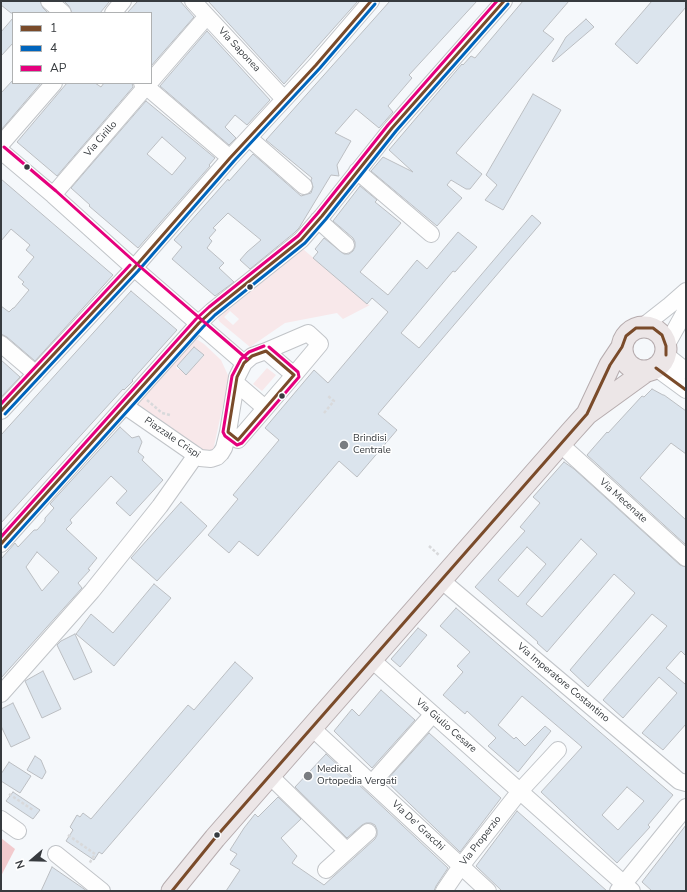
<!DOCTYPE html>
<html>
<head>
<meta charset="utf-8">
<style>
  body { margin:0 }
  #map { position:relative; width:687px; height:892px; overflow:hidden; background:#f5f8fb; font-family:"Nunito Sans",sans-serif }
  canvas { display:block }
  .frame { position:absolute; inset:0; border:2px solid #373b3f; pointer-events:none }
  .legend { position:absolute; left:12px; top:12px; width:140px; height:72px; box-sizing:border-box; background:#fff; border:1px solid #afb1b2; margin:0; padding:5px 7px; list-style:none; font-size:12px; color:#373b3f }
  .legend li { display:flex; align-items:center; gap:8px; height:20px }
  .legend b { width:20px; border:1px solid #afb1b2 }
  .north { position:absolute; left:12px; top:840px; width:40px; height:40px; -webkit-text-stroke:3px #fff; paint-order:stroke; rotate:250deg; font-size:11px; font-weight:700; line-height:16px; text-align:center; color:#373b3f }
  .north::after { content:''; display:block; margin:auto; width:14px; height:18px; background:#373b3f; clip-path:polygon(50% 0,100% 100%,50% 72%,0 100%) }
</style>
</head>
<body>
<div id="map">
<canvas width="687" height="892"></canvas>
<div class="frame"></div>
<ul class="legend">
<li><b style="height:5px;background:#7a4b2a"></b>1</li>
<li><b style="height:5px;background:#0065bd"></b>4</li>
<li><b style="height:5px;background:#e5007d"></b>AP</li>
</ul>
<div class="north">N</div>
</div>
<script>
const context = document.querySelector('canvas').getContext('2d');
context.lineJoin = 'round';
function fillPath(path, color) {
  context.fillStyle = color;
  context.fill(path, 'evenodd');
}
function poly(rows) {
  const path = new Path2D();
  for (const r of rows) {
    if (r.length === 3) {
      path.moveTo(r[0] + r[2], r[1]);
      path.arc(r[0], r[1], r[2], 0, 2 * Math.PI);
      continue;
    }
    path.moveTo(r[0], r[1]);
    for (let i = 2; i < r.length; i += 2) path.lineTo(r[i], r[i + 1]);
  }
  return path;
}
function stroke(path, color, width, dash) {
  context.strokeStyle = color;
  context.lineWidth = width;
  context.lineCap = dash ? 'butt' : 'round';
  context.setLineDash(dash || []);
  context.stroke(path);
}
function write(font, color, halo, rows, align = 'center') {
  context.font = font + ' "Nunito Sans",sans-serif';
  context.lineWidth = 3;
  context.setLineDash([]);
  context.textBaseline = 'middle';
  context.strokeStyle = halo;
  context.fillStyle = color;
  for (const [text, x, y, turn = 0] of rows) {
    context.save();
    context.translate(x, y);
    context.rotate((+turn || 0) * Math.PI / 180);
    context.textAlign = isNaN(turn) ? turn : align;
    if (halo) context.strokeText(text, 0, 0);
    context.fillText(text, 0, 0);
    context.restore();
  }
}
fillPath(poly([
  [303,249,367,304,370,305,343,319,337,313,285,323,250,347,220,322,218,319,219,317],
  [230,311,239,319,233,325,224,317],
  [195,340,198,340,204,344,221,360,232,384,222,409,212,456,208,455,138,404],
  [194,347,204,356,186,374,180,368,178,370,176,367],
  [267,368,276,375,262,391,253,384]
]), '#f8e8ea');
fillPath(poly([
  [1,838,15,849,1,876]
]), '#f2cacd');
const building = poly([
  [1,1,40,1,43,8,48,13,11,13,1,5,1,1],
  [64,1,110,1,100,13,72,13,69,6,64,1],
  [138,1,180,1,194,17,151,66,151,13,127,13,138,1],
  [208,1,358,1,284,84,208,1],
  [390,1,477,1,409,75,412,78,388,106,393,112,379,128,356,109,335,133,351,141,337,165,339,176,331,175,299,228,294,233,250,269,240,260,247,252,261,240,228,213,213,228,216,230,209,238,212,241,207,248,224,263,219,268,234,282,215,296,172,259,182,247,174,240,228,179,229,181,253,154,301,196,311,193,313,187,311,180,312,178,266,140,390,1],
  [523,1,569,1,543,31,554,39,456,153,482,174,470,189,466,189,451,180,447,185,462,198,437,226,371,171,383,157,413,172,389,150,462,64,463,65,471,56,475,58,523,1],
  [652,1,686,1,686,7,637,64,615,44,652,1],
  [13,18,13,43,1,56,1,32,13,18],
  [586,19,594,27,553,62,552,61,566,37,586,19],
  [207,31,270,100,247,125,235,115,225,127,236,138,229,145,160,86,207,31],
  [13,80,13,83,41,83,1,130,1,93,13,80],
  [67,83,95,83,101,87,104,83,132,83,133,87,57,176,17,142,67,83],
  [533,94,561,110,503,210,485,200,497,185,486,175,533,94],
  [146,101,215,158,209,165,210,166,138,248,89,206,90,205,71,188,146,101],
  [162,137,186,158,172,175,147,154,162,137],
  [1,179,113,275,35,361,7,337,1,334,1,306,9,312,13,308,14,308,29,290,22,284,24,282,18,277,34,257,26,250,30,245,11,229,1,241,1,179],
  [360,186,377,200,375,202,401,223,360,272,388,295,417,260,427,269,458,232,477,247,455,272,453,271,401,333,419,348,532,215,541,223,378,414,397,430,357,477,339,461,258,556,239,541,229,553,208,535,238,499,233,495,279,440,265,428,314,370,328,383,388,312,372,298,367,304,313,258,318,252,315,249,324,238,344,254,349,254,353,251,355,247,355,242,353,238,333,221,360,186],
  [131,291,177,330,132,380,133,381,124,390,123,389,1,523,1,435,131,291],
  [194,347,204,355,186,375,177,366,194,347],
  [1,360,20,377,1,397,1,360],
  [652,389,663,395,664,395,686,411,686,454,671,443,640,478,686,520,686,545,587,455,607,432,608,433,642,396,644,397,652,389],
  [120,427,132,438,139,436,142,442,138,452,144,457,142,460,163,480,130,516,116,503,127,491,111,476,70,520,72,523,66,529,97,558,88,569,90,570,78,583,82,588,1,678,1,559,15,543,18,547,34,530,37,530,45,521,45,518,54,508,50,504,120,427],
  [37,552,59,572,42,591,26,567,37,552],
  [564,462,574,469,680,565,686,567,686,656,681,651,666,668,685,684,686,682,686,724,663,750,642,733,677,693,659,677,623,718,603,700,667,626,652,614,588,687,570,670,635,593,614,574,547,652,537,643,538,642,475,587,525,531,520,527,540,503,533,497,564,462],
  [581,539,597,554,542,617,526,604,581,539],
  [527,547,546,564,518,597,498,580,527,547],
  [181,502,207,526,157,581,131,558,181,502],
  [154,584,171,598,114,666,76,634,91,614,113,633,154,584],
  [456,608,673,795,648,825,650,827,617,863,541,792,582,747,522,696,498,725,514,739,516,737,525,746,545,726,551,731,518,772,488,746,496,738,467,711,465,714,443,695,463,672,457,666,470,652,440,626,456,608],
  [627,787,644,801,618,830,602,815,627,787],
  [418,628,427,635,400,667,391,659,418,628],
  [75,634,92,672,74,680,57,645,61,641,75,634],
  [235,662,253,678,102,854,99,852,94,860,66,841,73,830,70,827,77,815,80,817,83,813,91,819,188,705,194,710,235,662],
  [43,671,61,709,42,718,25,681,43,671],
  [381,690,415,720,372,768,334,731,352,709,359,716,381,690],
  [13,703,30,738,11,747,1,726,1,709,13,703],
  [429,733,501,798,460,852,386,781,429,733],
  [326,754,448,868,436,886,434,891,226,891,240,870,230,864,237,854,230,850,244,828,255,814,258,817,278,797,301,819,281,838,297,856,292,863,324,885,375,839,377,835,377,830,375,825,371,823,366,823,362,825,347,838,295,787,326,754],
  [35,756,41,760,46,772,42,779,27,770,35,756],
  [9,762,31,776,20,793,1,781,1,774,9,762],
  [13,792,40,810,33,819,6,801,13,792],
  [517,811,607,891,502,891,476,866,517,811],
  [686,825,686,891,652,891,642,882,686,825],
  [52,867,87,891,41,891,52,867]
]);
fillPath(building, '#dbe4ed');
stroke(building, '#bbbec2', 1);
const minor = poly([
  [49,1,63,13],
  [193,1,284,99],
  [113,13,123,1],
  [151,81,207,16],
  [142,83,230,158],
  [249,138,304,186],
  [1,144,54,83],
  [1,151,53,195,134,268,244,363],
  [357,171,431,234],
  [53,195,149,83],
  [318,220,346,245],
  [642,327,670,305,686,291],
  [1,344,36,374],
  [666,346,686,310],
  [266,351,294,375,238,440,228,432,237,377,244,363,252,356,266,351],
  [266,351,308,333,320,344,294,375],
  [666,355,686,371],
  [656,368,686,390],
  [236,383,265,408],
  [125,406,200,458,211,459,217,457,221,453,224,448,228,432],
  [1,411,134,268,230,158,316,65,371,1],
  [560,444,686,558],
  [1,544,199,323,212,311,301,240,322,216,392,128,504,1],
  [441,580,679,781,686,783],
  [372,660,632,891],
  [1,694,92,591,160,506,196,455],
  [312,728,488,891],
  [270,776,347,851,326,870],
  [372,783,433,714],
  [1,819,18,831],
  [347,851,368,832],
  [56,854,102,891],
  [444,891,461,866,520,791,558,750],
  [618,891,686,807]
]);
const major = poly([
  [644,349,22],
  [588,412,610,365,622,347],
  [172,891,215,838,569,434,587,414,645,372]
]);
stroke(minor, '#c1c4c8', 18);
stroke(major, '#b6acae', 23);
stroke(poly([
  [147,400,162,413,170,415],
  [324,413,334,401,328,396],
  [429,546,440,556],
  [9,794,33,810],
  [68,835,95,854,89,864]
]), '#d8d9db', 2.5, [3, 2]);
stroke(minor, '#fefefe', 16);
stroke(major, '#ece6e7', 21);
stroke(poly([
  [266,351,294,375,238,440,228,432,237,377,244,363,252,356,266,351],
  [656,368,686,390],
  [1,411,134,268,230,158,316,65,371,1],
  [1,544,199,323,212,311,301,240,322,216,392,128,504,1],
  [172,891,215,838,587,414,610,365,622,347,626,336,636,328,653,328,662,335,666,346,666,355]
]), '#7a4b2a', 3);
stroke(poly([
  [5,414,138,271,234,161,320,68,375,4],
  [5,547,203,327,215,315,305,243,326,219,396,131,508,4]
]), '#0065bd', 3);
stroke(poly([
  [4,147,56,191,137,264,247,359],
  [264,346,249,352,241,359,232,376,223,432,225,436,237,445,242,443,299,377,298,372,269,347],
  [1,404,130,265],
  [1,537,196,319,209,307,298,236,318,213,388,125,497,1]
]), '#e5007d', 3);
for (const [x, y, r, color] of [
  [27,167,3.5,"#373b3f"],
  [250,287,3.5,"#373b3f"],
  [282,396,3.5,"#373b3f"],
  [344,445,5,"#7a7d81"],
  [308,776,5,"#7a7d81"],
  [217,835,3.5,"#373b3f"]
]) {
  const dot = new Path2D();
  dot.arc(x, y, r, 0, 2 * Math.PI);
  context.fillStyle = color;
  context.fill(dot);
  stroke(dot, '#fff', 1.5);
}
write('10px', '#373b3f', '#fff', [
  ["Via Saponea",239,50,47],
  ["Via Cirillo",101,139,-49],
  ["Piazzale Crispi",172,438,34],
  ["Via Mecenate",623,501,42],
  ["Via Imperatore Costantino",563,683,40],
  ["Via Giulio Cesare",446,726,41],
  ["Via De' Gracchi",418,826,43],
  ["Via Properzio",481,841,-52]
]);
write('10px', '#373b3f', '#fff', [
  ["Brindisi",353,439],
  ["Centrale",353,451],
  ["Medical",317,770],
  ["Ortopedia Vergati",317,782]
], 'left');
</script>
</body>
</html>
